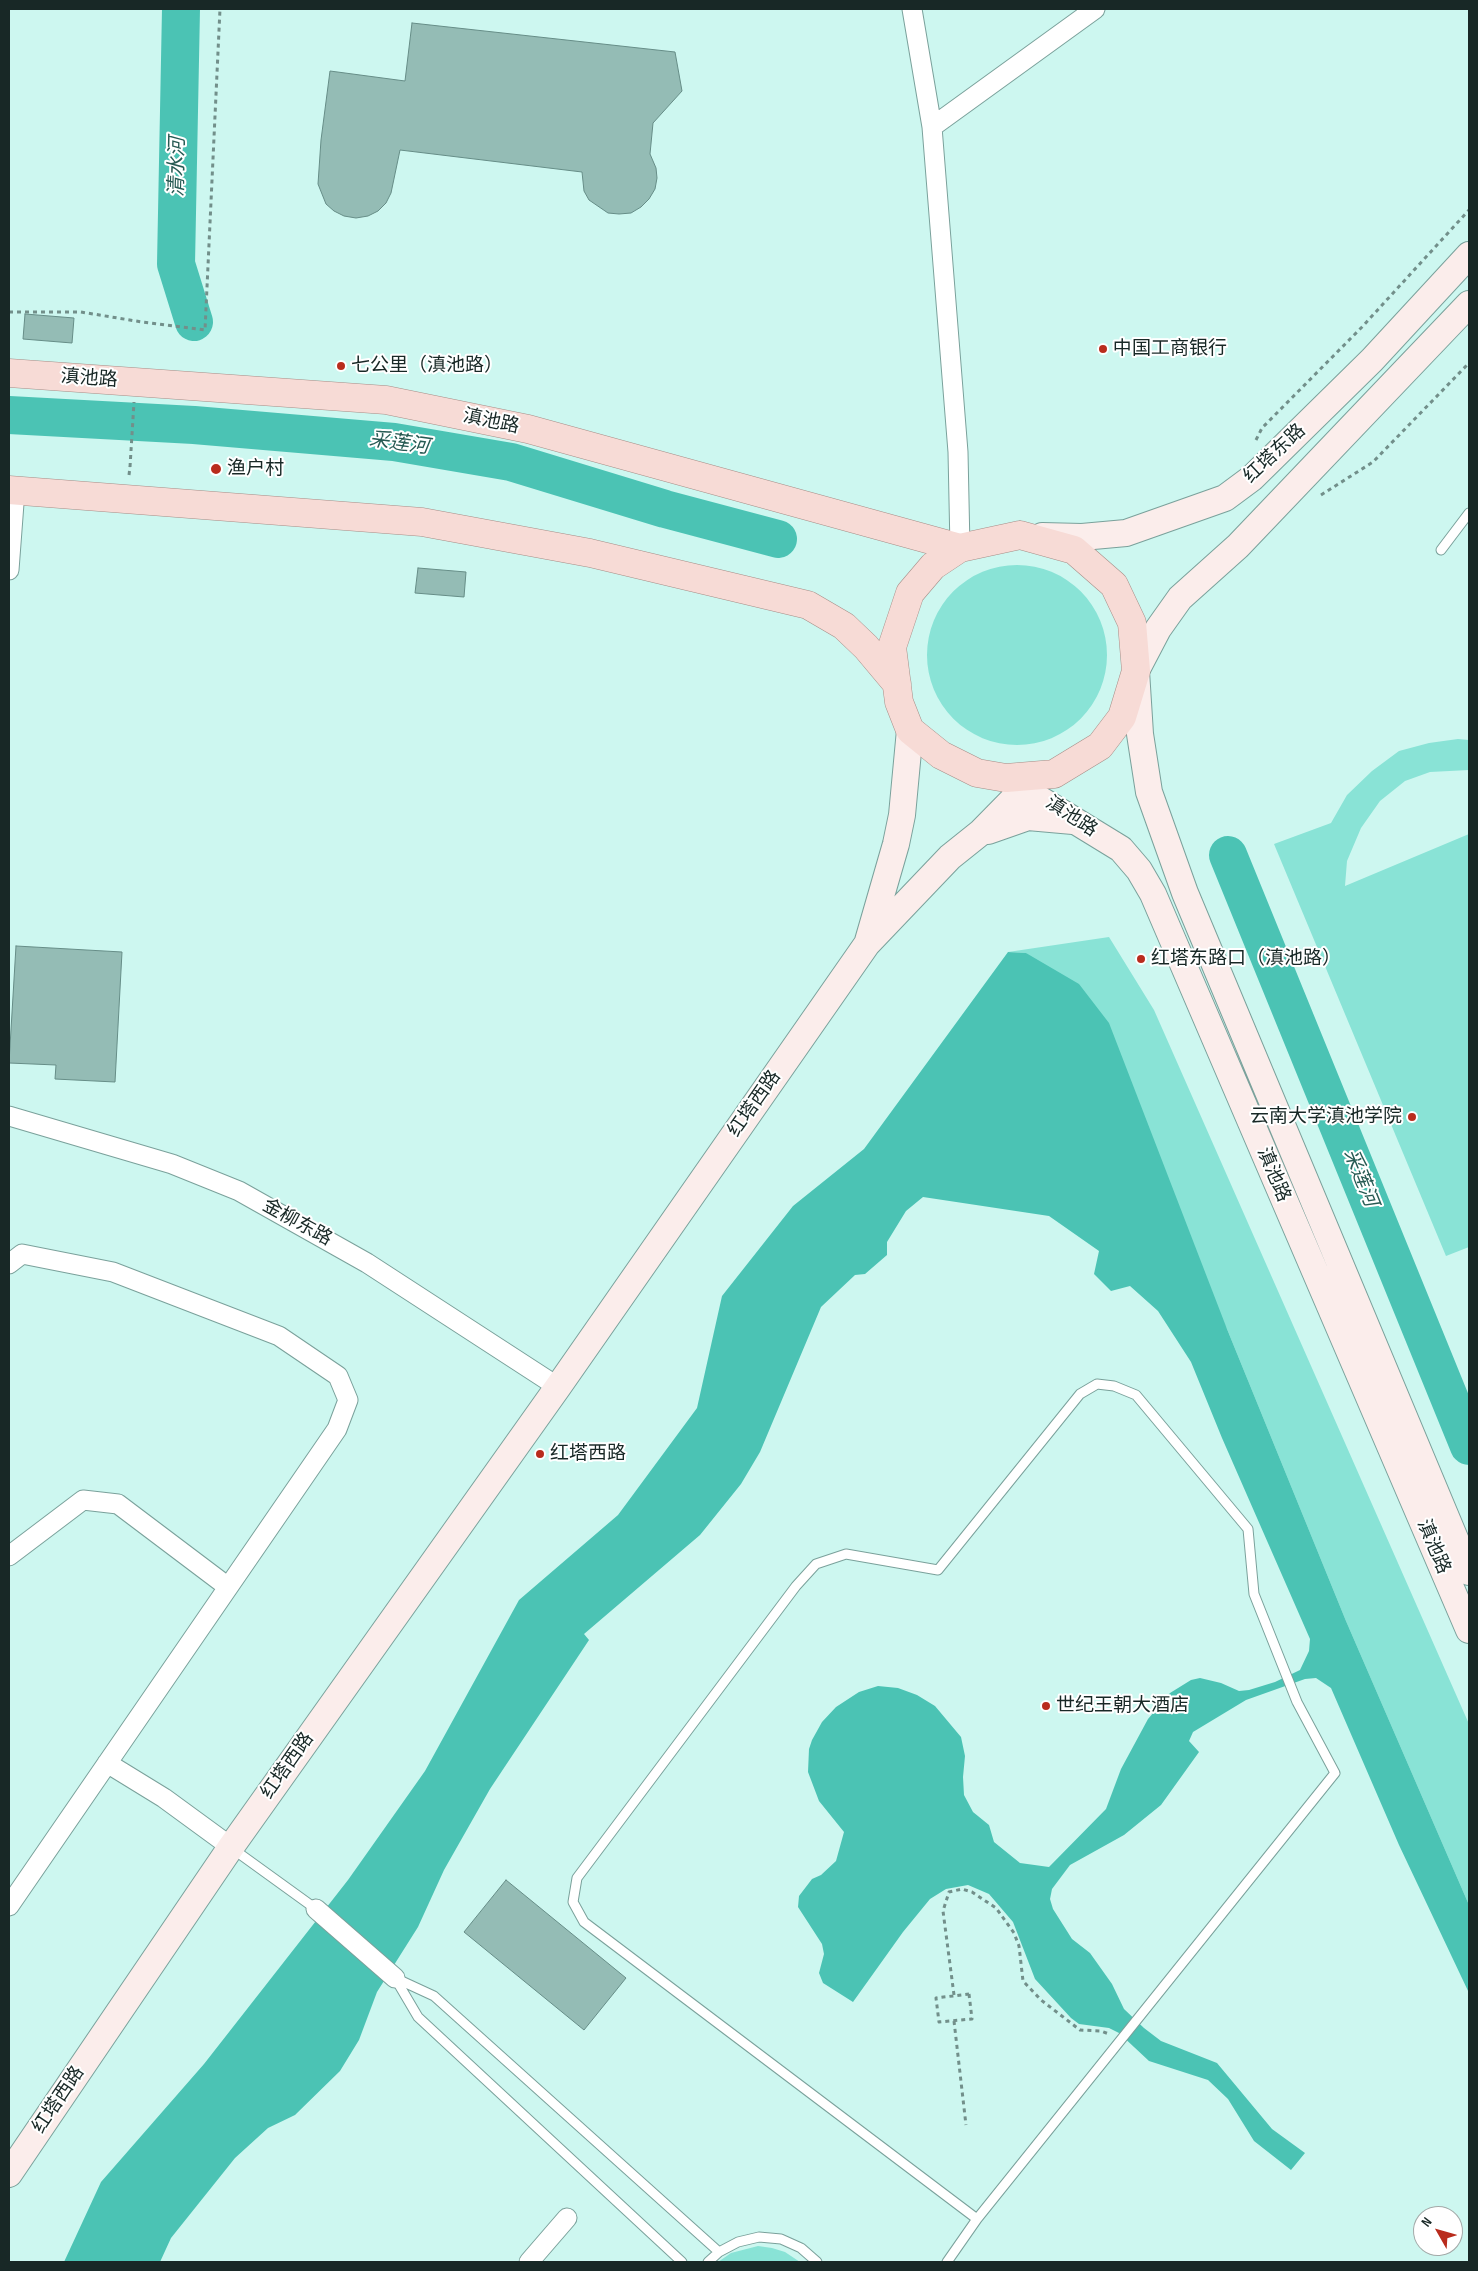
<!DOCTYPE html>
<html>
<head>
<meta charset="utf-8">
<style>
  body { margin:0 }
  #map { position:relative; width:1478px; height:2271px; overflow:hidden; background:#cdf7f0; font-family:"Sofia Sans Condensed",sans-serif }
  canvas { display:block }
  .frame { position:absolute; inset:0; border:10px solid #182826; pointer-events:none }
  .north { position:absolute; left:1413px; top:2206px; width:50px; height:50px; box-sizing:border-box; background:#fff; border:1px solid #a3a9a8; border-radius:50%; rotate:308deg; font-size:14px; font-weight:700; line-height:20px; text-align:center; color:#182826 }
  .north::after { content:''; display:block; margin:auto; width:18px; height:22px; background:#b92c1d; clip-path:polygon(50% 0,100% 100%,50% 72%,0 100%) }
</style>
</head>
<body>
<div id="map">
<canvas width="1478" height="2271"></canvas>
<div class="frame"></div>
<div class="north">N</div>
</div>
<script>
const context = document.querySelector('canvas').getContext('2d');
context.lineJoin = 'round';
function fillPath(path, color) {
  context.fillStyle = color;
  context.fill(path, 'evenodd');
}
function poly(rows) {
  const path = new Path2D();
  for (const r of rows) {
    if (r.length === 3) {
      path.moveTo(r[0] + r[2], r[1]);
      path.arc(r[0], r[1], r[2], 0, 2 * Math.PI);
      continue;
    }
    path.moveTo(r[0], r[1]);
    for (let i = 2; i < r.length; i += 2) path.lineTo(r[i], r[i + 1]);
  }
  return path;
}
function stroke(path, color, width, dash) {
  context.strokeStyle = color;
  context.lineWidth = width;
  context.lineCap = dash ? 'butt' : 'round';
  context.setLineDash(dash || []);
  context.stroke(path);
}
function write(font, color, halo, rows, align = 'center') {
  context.font = font + ' "Sofia Sans Condensed","Noto Sans SC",sans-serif';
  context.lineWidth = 4;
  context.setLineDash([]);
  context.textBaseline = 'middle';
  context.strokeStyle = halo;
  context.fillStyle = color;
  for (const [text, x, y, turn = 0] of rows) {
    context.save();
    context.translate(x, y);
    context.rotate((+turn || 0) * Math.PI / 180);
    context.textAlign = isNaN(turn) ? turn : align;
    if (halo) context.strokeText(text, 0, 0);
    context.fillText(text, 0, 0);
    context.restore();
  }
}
fillPath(poly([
  [1017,655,90],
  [1458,739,1469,740,1469,770,1430,772,1405,781,1380,801,1361,828,1347,861,1345,886,1469,834,1469,1247,1446,1256,1274,844,1331,823,1347,795,1372,771,1399,751,1429,743],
  [1109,937,1154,1010,1469,1724,1469,1905,1346,1621,1227,1329,1026,953,1008,952],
  [758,2246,772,2248,785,2252,800,2262,718,2262,731,2253]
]), '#89e3d6');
fillPath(poly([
  [1008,952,1026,953,1079,984,1109,1023,1227,1329,1346,1621,1469,1905,1469,1993,1399,1845,1331,1688,1316,1678,1305,1679,1246,1700,1193,1732,1189,1741,1199,1752,1161,1805,1124,1835,1070,1865,1052,1889,1050,1899,1053,1909,1072,1939,1090,1953,1112,1984,1124,2009,1144,2028,1161,2041,1217,2063,1272,2129,1305,2153,1291,2170,1254,2141,1228,2099,1208,2080,1149,2061,1119,2033,1109,2028,1079,2024,1071,2018,1035,1979,1013,1922,989,1894,968,1885,946,1889,930,1899,903,1932,853,2002,823,1983,819,1973,824,1954,822,1944,798,1907,799,1896,812,1879,821,1875,836,1861,844,1832,819,1801,808,1772,809,1749,812,1740,822,1722,836,1707,859,1692,878,1686,898,1688,917,1695,935,1706,961,1737,965,1756,963,1777,964,1795,973,1812,989,1825,994,1842,1020,1863,1049,1867,1106,1809,1121,1769,1148,1719,1170,1693,1191,1680,1200,1678,1221,1683,1239,1691,1249,1690,1275,1682,1300,1670,1309,1651,1310,1639,1222,1438,1191,1362,1158,1311,1130,1286,1111,1291,1094,1274,1099,1251,1049,1216,923,1197,906,1211,887,1242,887,1255,865,1274,855,1275,821,1307,760,1452,741,1484,700,1535,584,1634,589,1640,490,1789,444,1870,418,1927,377,1992,359,2040,340,2071,295,2115,268,2128,235,2158,171,2238,160,2262,64,2262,101,2182,204,2064,348,1880,425,1771,519,1600,618,1515,697,1408,722,1296,793,1206,864,1149]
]), '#4bc3b4');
stroke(poly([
  [181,9,176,264,194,322],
  [9,415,194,425,394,442,511,462,665,509,778,539],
  [1228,855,1469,1446]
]), '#4bc3b4', 38);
const building = poly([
  [412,23,675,52,682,91,653,123,650,154,656,168,657,178,655,189,649,199,641,207,631,213,619,214,608,213,589,200,584,191,582,172,400,150,391,193,386,203,378,211,368,216,356,218,344,216,334,211,326,204,318,184,321,140,330,71,405,81,412,23],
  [25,314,74,318,72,343,23,339,25,314],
  [418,568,466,572,464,597,415,593,418,568],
  [16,946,122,952,115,1082,55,1079,56,1065,9,1063,16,946],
  [506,1880,626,1978,584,2030,464,1932,506,1880]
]);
fillPath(building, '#94bcb5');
stroke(building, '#668d87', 1);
const lane = poly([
  [1441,550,1469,513],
  [1097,1384,1114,1386,1136,1395,1248,1529,1254,1594,1297,1702,1335,1773,977,2219,584,1922,573,1902,577,1878,796,1586,816,1564,846,1554,938,1570,1080,1394,1097,1384],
  [233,1849,316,1909],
  [682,2262,418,2017,395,1978,434,1996,719,2252],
  [708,2262,719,2252,738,2242,759,2237,781,2239,801,2248,817,2262],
  [947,2262,977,2219]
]);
const street = poly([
  [912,9,932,127,958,452,960,548],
  [932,127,1095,9],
  [9,570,15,490],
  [9,1116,172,1164,239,1191,367,1263,558,1387],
  [9,1264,22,1254,113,1272,279,1336,338,1376,348,1400,337,1429,9,1906],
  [9,1556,83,1500,118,1504,228,1587],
  [107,1763,164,1798,231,1847],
  [316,1909,395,1978],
  [529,2262,567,2218]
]);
const secondary = poly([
  [1469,304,1238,546,1180,598,1158,629,1136,671,1140,734,1149,792,1185,893,1469,1572],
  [1042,536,1082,537,1126,533,1225,498,1252,478,1372,360,1469,255],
  [1010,781,1121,849,1139,870,1153,894,1469,1630],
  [988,831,1028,817,1073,821],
  [868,941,896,844,902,815,910,730],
  [9,2174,231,1847,558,1387,867,944,950,857,980,833,1035,777]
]);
const primary = poly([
  [9,373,386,400,528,429,960,548],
  [9,490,422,522,590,553,808,605,844,626,866,647,897,684],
  [1020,535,1074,550,1114,585,1132,623,1136,671,1122,717,1100,746,1054,774,1006,778,977,773,941,755,910,730,899,702,892,647,910,593,933,566,960,548,1020,535]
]);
stroke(lane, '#7aa19b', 11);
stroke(street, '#7aa19b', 21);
stroke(secondary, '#7aa19b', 28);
stroke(primary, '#a68d87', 29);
stroke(poly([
  [9,312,81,312,142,322,205,330,220,9],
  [1256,440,1262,428,1362,327,1469,210],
  [129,475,130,467],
  [1321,495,1373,462,1469,363],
  [969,1994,972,2019,939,2022,936,1998,969,1994],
  [954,1995,943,1911,949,1892,962,1889,972,1892,996,1908,1014,1933,1019,1946,1023,1981,1041,2000,1080,2030,1101,2031,1109,2034],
  [954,2021,966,2125]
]), '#728f8a', 3, [4, 4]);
stroke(lane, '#fff', 9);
stroke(street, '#fff', 19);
stroke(secondary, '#fbedeb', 26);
stroke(primary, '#f7dbd6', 28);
stroke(poly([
  [130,467,134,402]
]), '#728f8a', 3, [4, 4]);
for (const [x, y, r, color] of [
  [1103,349,5,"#b92c1d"],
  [341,366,5,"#b92c1d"],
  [216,469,6,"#b92c1d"],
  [1141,959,5,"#b92c1d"],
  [1412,1117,5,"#b92c1d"],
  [540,1454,5,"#b92c1d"],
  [1046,1706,5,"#b92c1d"]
]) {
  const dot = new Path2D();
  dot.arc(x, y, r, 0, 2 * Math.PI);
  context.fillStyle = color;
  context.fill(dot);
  stroke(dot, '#fff', 2);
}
write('19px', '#182826', '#fff', [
  ["中国工商银行",1113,349],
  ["七公里（滇池路）",351,366],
  ["渔户村",227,469],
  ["红塔东路口（滇池路）",1151,959],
  ["云南大学滇池学院",1402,1117,"right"],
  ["红塔西路",550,1454],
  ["世纪王朝大酒店",1056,1706]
], 'left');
write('19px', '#182826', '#fff', [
  ["滇池路",89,379,4],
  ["滇池路",491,422,12],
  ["红塔东路",1275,454,-43],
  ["滇池路",1071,817,33],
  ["红塔西路",755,1104,-55],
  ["滇池路",1273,1175,67],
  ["金柳东路",297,1223,29],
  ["滇池路",1433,1547,67],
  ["红塔西路",288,1766,-55],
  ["红塔西路",59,2100,-56]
]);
write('italic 20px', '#275a53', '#fff', [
  ["清水河",178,167,-89],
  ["采莲河",399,444,8],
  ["采莲河",1360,1178,68]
]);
</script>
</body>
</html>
